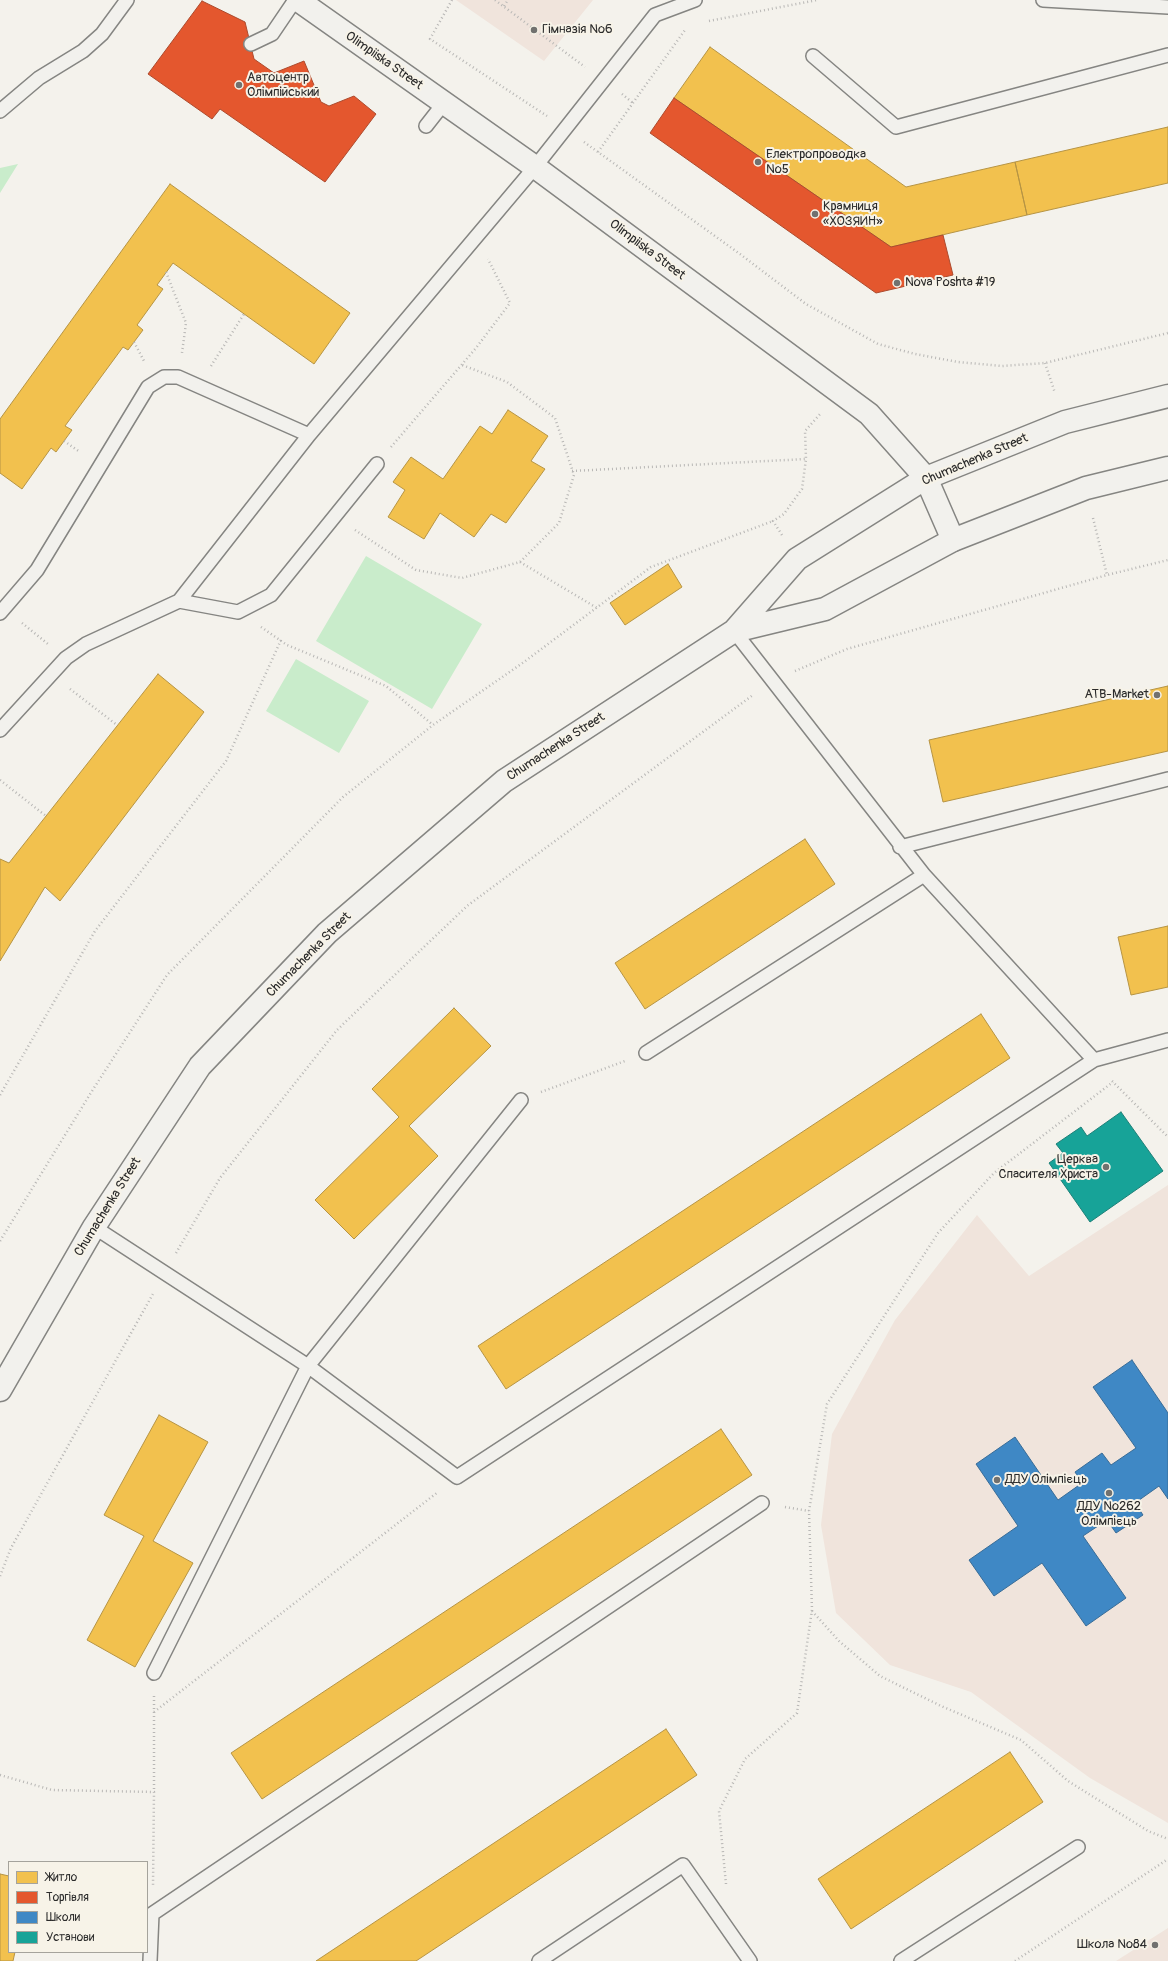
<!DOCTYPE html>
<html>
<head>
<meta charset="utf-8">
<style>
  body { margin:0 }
  #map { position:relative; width:1168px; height:1961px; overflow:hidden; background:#f4f2ec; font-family:Pangolin,sans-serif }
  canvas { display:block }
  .legend { position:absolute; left:8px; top:1861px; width:140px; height:92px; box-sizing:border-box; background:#f7f3e8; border:1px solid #a5a39c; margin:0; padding:5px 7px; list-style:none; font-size:12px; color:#2b2b2b }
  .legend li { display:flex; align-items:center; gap:8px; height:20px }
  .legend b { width:20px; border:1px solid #a5a39c }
</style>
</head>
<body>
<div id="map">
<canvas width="1168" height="1961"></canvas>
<ul class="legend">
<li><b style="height:11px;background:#f2c14e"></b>Житло</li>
<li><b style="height:11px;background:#e4572e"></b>Торгівля</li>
<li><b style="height:11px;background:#3f88c5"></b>Школи</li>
<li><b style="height:11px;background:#17a398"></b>Установи</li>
</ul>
</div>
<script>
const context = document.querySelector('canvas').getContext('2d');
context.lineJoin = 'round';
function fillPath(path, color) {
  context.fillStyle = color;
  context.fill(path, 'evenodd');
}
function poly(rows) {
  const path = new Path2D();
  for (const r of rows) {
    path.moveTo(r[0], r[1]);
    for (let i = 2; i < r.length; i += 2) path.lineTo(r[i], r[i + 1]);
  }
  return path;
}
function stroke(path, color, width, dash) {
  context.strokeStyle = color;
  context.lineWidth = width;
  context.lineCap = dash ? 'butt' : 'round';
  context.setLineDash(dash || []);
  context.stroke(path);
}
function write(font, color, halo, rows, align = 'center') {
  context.font = font + ' Pangolin,sans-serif';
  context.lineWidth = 4;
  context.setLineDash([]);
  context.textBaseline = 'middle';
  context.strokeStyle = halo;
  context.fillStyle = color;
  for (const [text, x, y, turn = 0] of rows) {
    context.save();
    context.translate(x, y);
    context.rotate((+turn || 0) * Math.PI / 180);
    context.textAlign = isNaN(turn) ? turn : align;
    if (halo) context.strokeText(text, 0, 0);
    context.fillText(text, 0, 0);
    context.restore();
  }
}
fillPath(poly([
  [456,0,593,0,544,61],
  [1168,1185,1168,1823,1090,1778,971,1692,890,1665,836,1613,821,1525,832,1434,895,1320,977,1215,1029,1276],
  [1168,1928,1168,1961,1116,1961]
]), '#f0e4dc');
fillPath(poly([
  [18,164,0,193,0,168],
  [366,556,482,624,432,709,316,641],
  [296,659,369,701,339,753,266,711]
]), '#c9eccb');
const homes = poly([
  [710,47,906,187,1015,162,1027,215,891,247,674,98,710,47],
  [1168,127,1168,183,1027,215,1015,162,1168,127],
  [170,184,350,313,314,364,173,263,157,285,163,289,137,325,143,330,128,350,123,347,65,426,72,430,56,452,51,448,22,489,0,473,0,419,170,184],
  [508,410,548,436,531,461,545,469,506,523,491,514,474,537,440,513,424,539,388,517,405,490,393,482,411,457,443,479,480,426,492,434,508,410],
  [668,564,682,587,625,625,610,603,668,564],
  [158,674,204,712,60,901,45,887,0,961,0,859,9,863,158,674],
  [1168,686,1168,751,943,802,929,740,1168,686],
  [805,839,835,884,645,1009,615,963,805,839],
  [1168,926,1168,987,1131,995,1118,937,1168,926],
  [454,1008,491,1046,409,1126,438,1156,354,1239,315,1200,399,1117,372,1089,454,1008],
  [981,1014,1010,1058,506,1389,478,1346,981,1014],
  [159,1415,208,1442,153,1541,193,1563,135,1667,87,1640,144,1536,104,1515,159,1415],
  [721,1429,752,1475,262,1799,231,1753,721,1429],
  [666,1729,697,1775,416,1961,316,1961,666,1729],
  [1010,1752,1043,1802,851,1929,818,1879,1010,1752],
  [0,1874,9,1876,9,1952,15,1952,13,1961,0,1961,0,1874]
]);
fillPath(homes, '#f2c14e');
stroke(homes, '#b69444', 1);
const shops = poly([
  [202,1,245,22,254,59,274,73,304,61,321,102,329,106,354,96,376,114,325,182,220,109,212,119,148,74,202,1],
  [674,98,891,247,943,235,953,275,876,293,650,133,674,98]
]);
fillPath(shops, '#e4572e');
stroke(shops, '#ac4a2d', 1);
const schools = poly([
  [1132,1360,1168,1413,1168,1499,1159,1486,1135,1503,1143,1515,1116,1533,1107,1520,1083,1536,1126,1598,1086,1626,1042,1563,994,1596,969,1560,1018,1526,976,1464,1015,1437,1058,1500,1082,1483,1075,1472,1102,1453,1111,1465,1136,1448,1093,1387,1132,1360]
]);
fillPath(schools, '#3f88c5');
stroke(schools, '#396c97', 1);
const public = poly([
  [1121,1112,1163,1171,1090,1222,1049,1163,1063,1153,1056,1144,1081,1127,1087,1136,1121,1112]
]);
fillPath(public, '#17a398');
stroke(public, '#1d7f77', 1);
const service = poly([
  [1043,0,1168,7],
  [251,44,272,34,295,0],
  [813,56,896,127,1168,55],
  [0,111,39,78,83,51,102,34,127,0],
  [426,126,444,103],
  [179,601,238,612,271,595,377,464],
  [0,613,37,570,148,387,164,377,178,377,309,435],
  [734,631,924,875,1094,1060],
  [0,730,66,658,86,644,179,601,309,435,535,167,655,15,695,0],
  [900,847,1168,779],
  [646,1053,924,875],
  [94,1227,308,1366,457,1477,1094,1060,1168,1040],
  [154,1673,308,1366,521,1100],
  [150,1961,152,1914,762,1503],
  [539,1961,683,1865,750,1961],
  [901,1961,1078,1847]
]);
const minor = poly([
  [298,0,535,167,869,414,926,478,953,540]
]);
const tertiary = poly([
  [734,631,825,609,953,540,1086,488,1168,468],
  [0,1390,94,1227,200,1066,327,933,504,781,734,631,797,559,926,478,1065,422,1168,396]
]);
stroke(service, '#858582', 16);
stroke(minor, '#858582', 25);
stroke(tertiary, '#858582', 25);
stroke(poly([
  [452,0,430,39,547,116],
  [495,0,585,67],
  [504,6,508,0],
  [709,21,817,0],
  [622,94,633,103],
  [584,142,740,254,806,304,878,344,915,354,958,362,1002,366,1045,363,1168,333],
  [598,152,685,30],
  [166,272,186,323,182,353],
  [134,342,144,361],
  [1045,363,1055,393],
  [211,366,244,314],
  [64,441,80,452],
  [391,447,476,348,510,303,488,259],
  [572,471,806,459],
  [1093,518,1107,575],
  [355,530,416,570,462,578,520,562,559,523,574,475,555,418,507,382,462,365],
  [782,535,773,521,784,514,802,489,806,459,805,431,821,413],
  [520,562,597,608],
  [22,623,48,644],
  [261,627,287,645,386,686,433,725],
  [795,671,847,649,1107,575,1168,560],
  [70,689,117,725],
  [0,780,46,816],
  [1112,1081,1168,1137],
  [541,1092,625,1061],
  [0,1095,95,931,226,761,281,640],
  [0,1241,92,1091,167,975,343,797,433,725,524,662,651,567,773,521],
  [176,1253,220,1178,337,1030,467,906,753,695],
  [785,1507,809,1511],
  [0,1576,11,1548,154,1292],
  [812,1611,839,1641,880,1676,941,1706,1021,1740,1068,1781,1148,1831,1168,1839],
  [154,1696,154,1792],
  [154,1712,438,1492],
  [0,1775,52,1790,154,1792,153,1886],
  [726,1884,719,1811,745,1759,797,1713,812,1610,809,1511,827,1404,938,1233,994,1173,1113,1082],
  [1015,1961,1168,1859]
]), '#b8b7b5', 2.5, [1, 3]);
stroke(service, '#f2f1ed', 13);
stroke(minor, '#f2f1ed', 22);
stroke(tertiary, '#f2f1ed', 22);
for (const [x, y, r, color] of [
  [534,30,4,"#71716f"],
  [239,85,4,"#71716f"],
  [758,162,4,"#71716f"],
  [815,214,4,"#71716f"],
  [897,283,4,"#71716f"],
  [1157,695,4,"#71716f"],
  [1106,1167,4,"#71716f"],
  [997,1480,4,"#71716f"],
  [1109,1493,4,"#71716f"],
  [1155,1945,4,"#71716f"]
]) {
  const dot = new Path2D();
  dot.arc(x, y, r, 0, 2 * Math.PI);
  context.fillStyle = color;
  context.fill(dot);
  stroke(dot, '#f7f3e8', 1.5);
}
write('13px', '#2b2b2b', '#f7f3e8', [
  ["Гімназія №6",542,30],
  ["Автоцентр",247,78],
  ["Олімпійський",247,93],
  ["Електропроводка",766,155],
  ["№5",766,170],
  ["Крамниця",823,207],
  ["«ХОЗЯИН»",823,222],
  ["Nova Poshta #19",905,283],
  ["ATB-Market",1149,695,"right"],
  ["Церква",1098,1160,"right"],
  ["Спасителя Христа",1098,1175,"right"],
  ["ДДУ Олімпієць",1005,1480],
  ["ДДУ №262",1109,1507,"center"],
  ["Олімпієць",1109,1522,"center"],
  ["Школа №84",1147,1945,"right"]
], 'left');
write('13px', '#2b2b2b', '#f7f3e8', [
  ["Olimpiiska Street",384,61,35],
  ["Olimpiiska Street",647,250,37],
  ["Chumachenka Street",975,460,-23],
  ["Chumachenka Street",556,747,-33],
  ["Chumachenka Street",309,955,-45],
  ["Chumachenka Street",108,1207,-58]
]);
</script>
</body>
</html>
